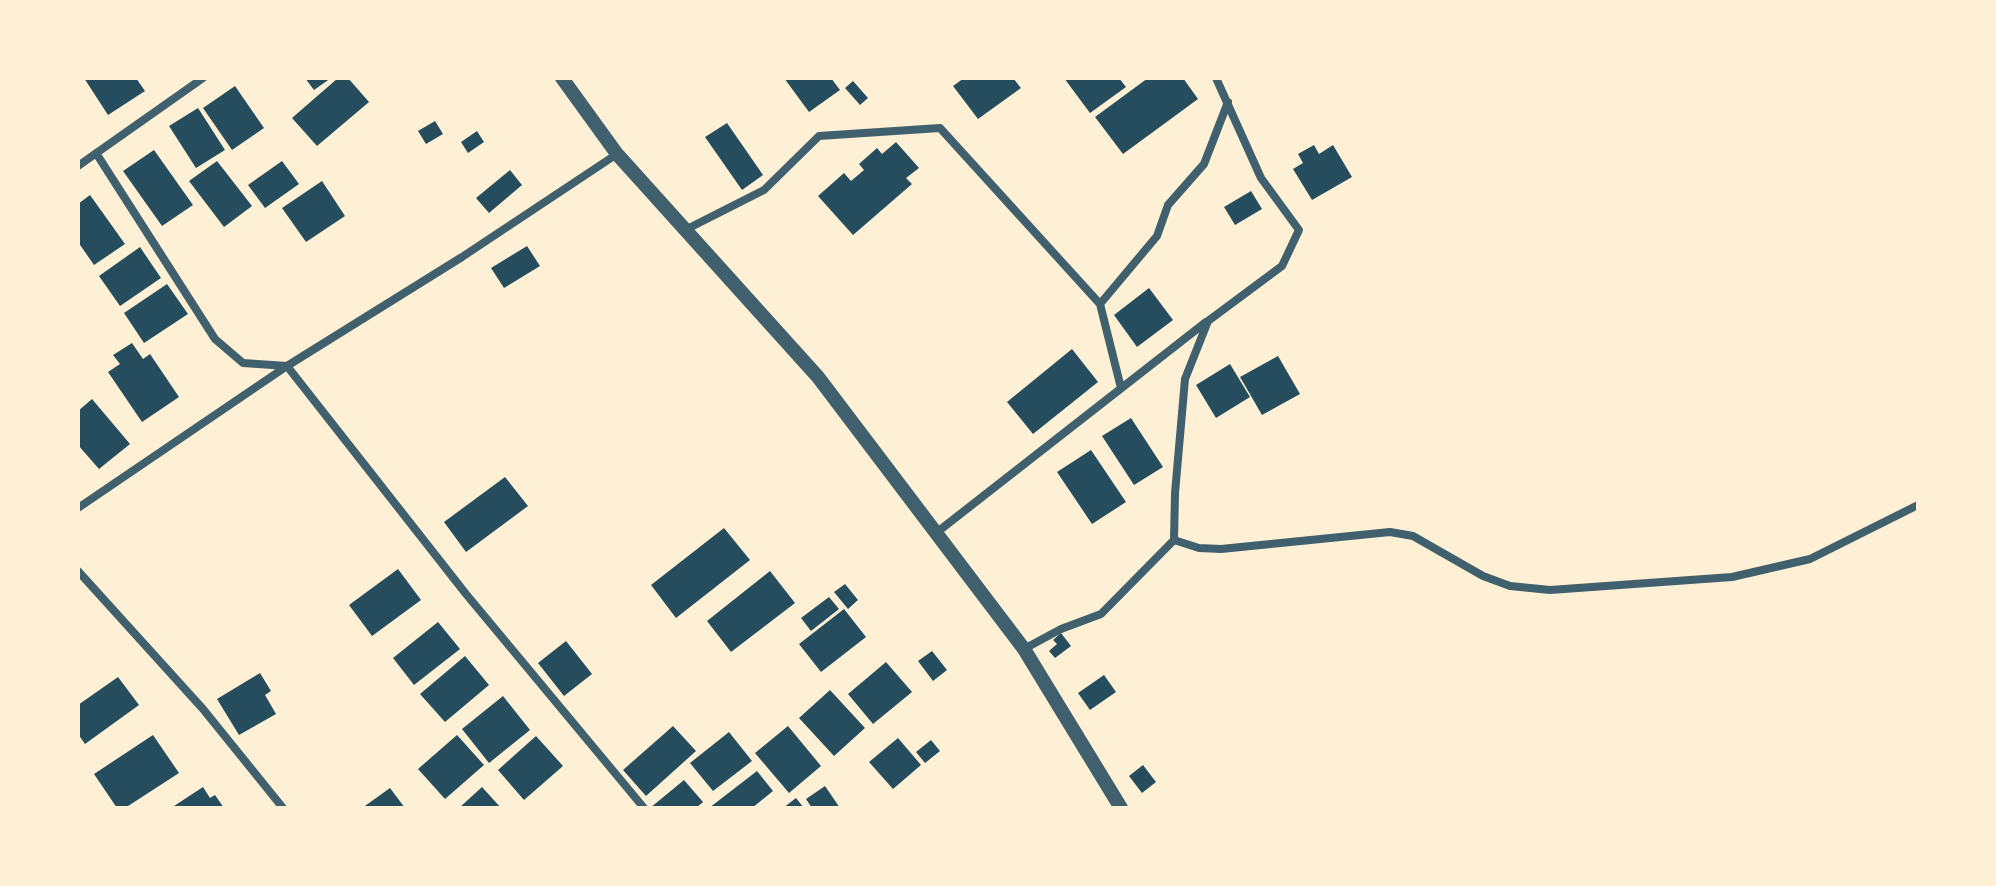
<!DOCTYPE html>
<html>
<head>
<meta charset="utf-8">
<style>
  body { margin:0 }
  #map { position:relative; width:1996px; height:886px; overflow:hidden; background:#fdf0d5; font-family:"Exo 2",sans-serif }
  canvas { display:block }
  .frame { position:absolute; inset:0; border:80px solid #fdf0d5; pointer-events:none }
</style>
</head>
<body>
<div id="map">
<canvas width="1996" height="886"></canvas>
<div class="frame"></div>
</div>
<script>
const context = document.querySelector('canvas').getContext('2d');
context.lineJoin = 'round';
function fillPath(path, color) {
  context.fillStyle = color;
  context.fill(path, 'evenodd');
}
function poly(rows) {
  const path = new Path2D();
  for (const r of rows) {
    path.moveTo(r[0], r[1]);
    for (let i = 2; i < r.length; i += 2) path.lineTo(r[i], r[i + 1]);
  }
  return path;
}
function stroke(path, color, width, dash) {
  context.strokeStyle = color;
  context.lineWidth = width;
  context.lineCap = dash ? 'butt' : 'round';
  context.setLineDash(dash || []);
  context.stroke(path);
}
fillPath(poly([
  [84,78,136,78,145,91,108,115],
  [305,78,331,78,314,90],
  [338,78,348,78,369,102,317,146,292,118],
  [784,78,831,78,840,90,809,112],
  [964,78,1013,78,1021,88,978,119,953,86],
  [1064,78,1119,78,1126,87,1090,113],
  [1148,78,1183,78,1198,99,1123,154,1095,117],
  [853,81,868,98,860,105,845,88],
  [235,86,264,128,232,150,203,108],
  [198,108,225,150,196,168,169,126],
  [435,121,443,134,426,144,418,131],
  [727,123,763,175,742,190,705,137],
  [477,131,484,142,468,153,461,142],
  [896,142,919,168,906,178,912,184,853,235,818,196,844,173,851,181,864,170,859,164,877,148,882,154],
  [1314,145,1319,154,1333,145,1352,177,1312,200,1293,169,1303,163,1298,154],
  [154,150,193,205,162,226,123,171],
  [217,161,252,206,224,227,189,181],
  [282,161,299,184,265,208,248,185],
  [510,170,522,185,489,213,476,198],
  [322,181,345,216,306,242,282,208],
  [1251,191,1262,209,1235,225,1224,207],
  [90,195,125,244,94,265,78,242,78,204],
  [527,246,540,266,504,288,491,268],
  [140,247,161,278,120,306,99,276],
  [167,284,188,314,144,343,124,313],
  [1149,288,1173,320,1137,347,1114,315],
  [132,343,143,359,150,354,179,397,142,422,108,372,120,364,113,355],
  [1072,349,1098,382,1033,434,1007,402],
  [1278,356,1300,394,1262,415,1240,377],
  [1230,364,1250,397,1216,418,1196,385],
  [92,399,130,444,99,469,78,445,78,411],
  [1131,418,1163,467,1134,485,1102,436],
  [1091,450,1126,502,1092,524,1057,472],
  [505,477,528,506,466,552,444,522],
  [724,528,750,560,676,618,651,585],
  [398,569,421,600,372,636,349,605],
  [770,571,795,603,731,652,707,621],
  [845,584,858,600,848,609,834,592],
  [829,597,839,609,811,631,801,618],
  [844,609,866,637,821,672,799,644],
  [438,622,460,649,414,685,393,658],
  [1061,633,1071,646,1055,658,1049,651,1057,644,1053,640],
  [566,641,592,674,564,696,538,663],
  [932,651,947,670,933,681,918,661],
  [465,656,489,685,445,722,420,694],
  [886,662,912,692,873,724,848,694],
  [260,673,271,691,265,695,276,714,239,735,217,699],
  [1104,675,1116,692,1090,710,1078,693],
  [118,677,139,705,85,744,78,734,78,705],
  [830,690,865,728,834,756,799,718],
  [503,696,530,730,489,763,462,729],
  [673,726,696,751,646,796,623,770],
  [788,726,821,766,789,793,755,753],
  [729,732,752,761,713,791,690,763],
  [153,735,179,773,125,808,117,808,94,774],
  [457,735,484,765,445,799,418,769],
  [536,736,563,766,524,800,498,770],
  [898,738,921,765,893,789,869,762],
  [931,740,940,751,925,763,916,752],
  [1143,765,1156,782,1142,793,1129,776],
  [757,771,773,791,752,808,709,808],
  [684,780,703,802,696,808,650,808],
  [825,786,840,808,812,808,806,799],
  [203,787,210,798,215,795,224,808,171,808],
  [482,787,501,808,459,808],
  [390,788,405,808,362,808],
  [796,798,804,808,783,808]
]), '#264d5e');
stroke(poly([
  [96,153,215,339,243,363,287,366,466,594,644,808],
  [78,166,203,78],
  [685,230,764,190,819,136,940,128,1100,304,1121,388],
  [1100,304,1157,236,1168,205,1204,164,1228,102],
  [78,508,287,366,462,257,617,154],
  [936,533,1206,322],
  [1174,540,1175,493,1185,379,1208,321,1282,266,1299,230,1261,178,1216,78],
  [78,571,203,709,283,808],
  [1024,649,1061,629,1101,614,1174,540,1199,548,1221,549,1390,532,1413,536,1483,576,1510,586,1550,590,1732,577,1810,559,1918,505]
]), '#3f606c', 8);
stroke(poly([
  [562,78,617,154,818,377,1024,649,1121,808]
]), '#3f606c', 14);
</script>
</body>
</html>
